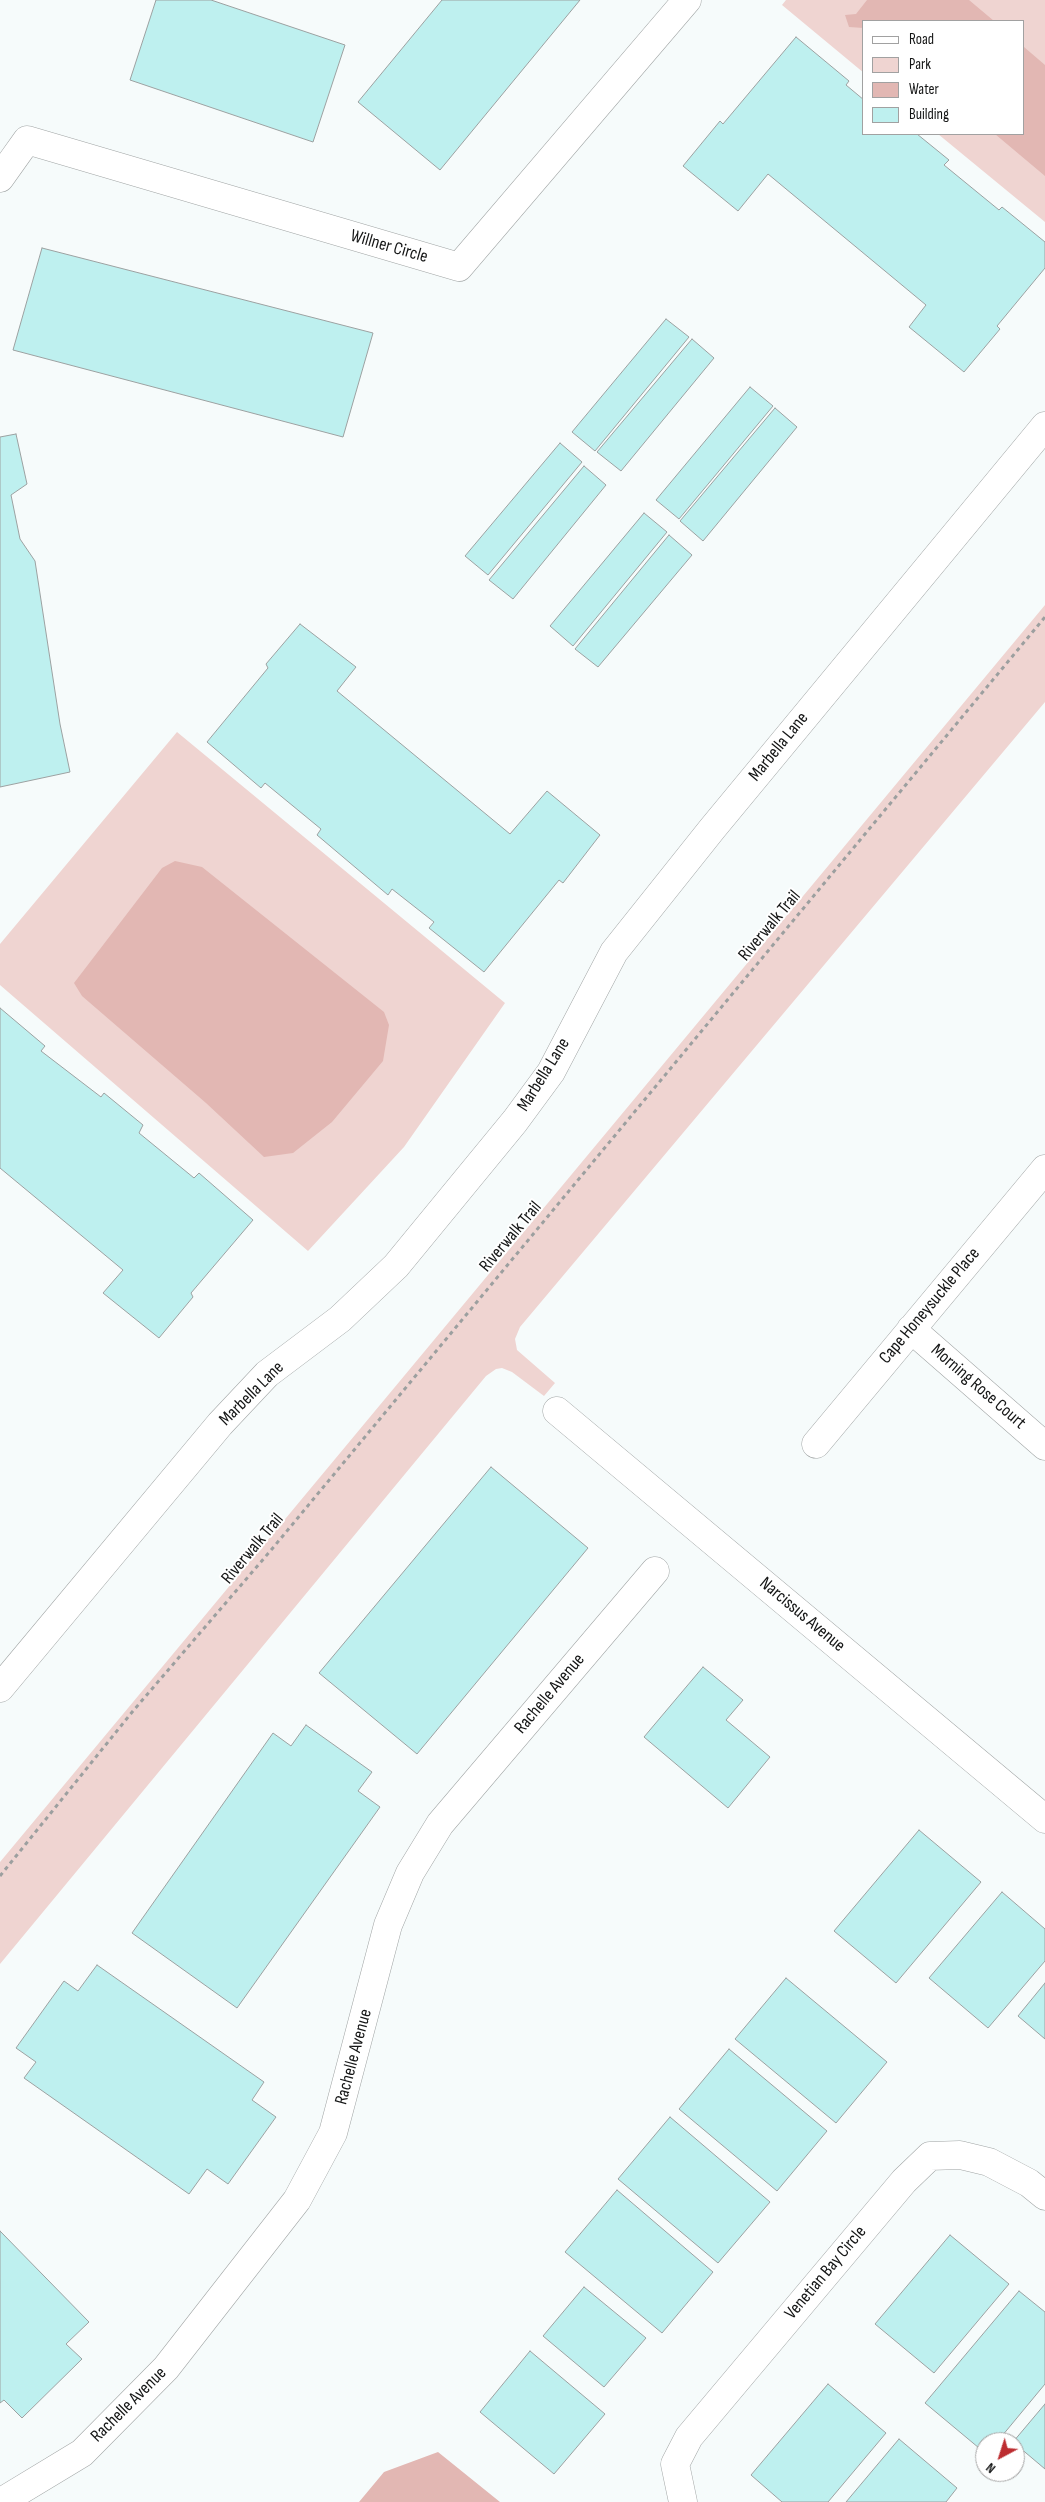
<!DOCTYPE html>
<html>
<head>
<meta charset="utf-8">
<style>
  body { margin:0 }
  #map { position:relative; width:1045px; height:2502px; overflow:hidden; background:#f6fbfb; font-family:"Sofia Sans Condensed",sans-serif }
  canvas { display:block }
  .legend { position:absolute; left:862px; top:20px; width:162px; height:115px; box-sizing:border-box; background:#fff; border:1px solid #a1a1a1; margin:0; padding:6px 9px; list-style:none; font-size:15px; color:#141515 }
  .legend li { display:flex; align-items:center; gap:10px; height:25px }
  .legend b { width:25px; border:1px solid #a1a1a1 }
  .north { position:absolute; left:975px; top:2432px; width:50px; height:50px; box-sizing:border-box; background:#fff; border:1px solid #a1a1a1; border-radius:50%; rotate:220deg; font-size:14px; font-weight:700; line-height:20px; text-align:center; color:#141515 }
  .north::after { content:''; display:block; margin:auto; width:18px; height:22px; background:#bc2d31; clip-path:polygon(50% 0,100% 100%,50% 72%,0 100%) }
</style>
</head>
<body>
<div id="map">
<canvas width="1045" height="2502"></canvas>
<ul class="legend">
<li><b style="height:6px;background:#fff"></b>Road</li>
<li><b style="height:14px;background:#efd4d1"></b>Park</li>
<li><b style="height:14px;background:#e2b7b3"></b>Water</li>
<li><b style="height:14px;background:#bef0ef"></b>Building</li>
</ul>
<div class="north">N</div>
</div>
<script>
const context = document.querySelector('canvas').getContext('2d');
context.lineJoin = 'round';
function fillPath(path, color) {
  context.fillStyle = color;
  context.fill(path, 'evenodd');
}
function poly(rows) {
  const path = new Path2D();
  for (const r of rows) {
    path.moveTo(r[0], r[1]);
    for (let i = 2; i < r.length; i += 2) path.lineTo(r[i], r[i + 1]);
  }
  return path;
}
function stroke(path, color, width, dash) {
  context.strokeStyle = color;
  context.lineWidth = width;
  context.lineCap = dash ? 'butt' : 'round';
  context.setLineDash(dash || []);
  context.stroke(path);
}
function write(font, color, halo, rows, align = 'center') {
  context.font = font + ' "Sofia Sans Condensed",sans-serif';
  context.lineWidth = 4;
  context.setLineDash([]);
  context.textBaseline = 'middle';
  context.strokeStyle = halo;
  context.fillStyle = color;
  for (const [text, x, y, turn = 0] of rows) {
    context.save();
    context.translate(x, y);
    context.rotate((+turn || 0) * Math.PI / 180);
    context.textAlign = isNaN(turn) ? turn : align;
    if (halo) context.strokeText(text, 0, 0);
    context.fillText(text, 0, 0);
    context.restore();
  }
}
fillPath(poly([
  [786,0,1045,0,1045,222,938,134,1024,134,1024,21,864,21,864,73,782,5],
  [1045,605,1045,702,520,1327,515,1339,517,1350,555,1383,544,1396,512,1372,502,1368,496,1369,486,1376,0,1964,0,1862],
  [177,732,505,1003,404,1147,308,1251,0,985,0,944]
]), '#efd4d1');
fillPath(poly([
  [867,0,969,0,994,21,864,21,864,28,849,27,845,15,856,14],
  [1024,47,1045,65,1045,176,995,134,1024,134],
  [175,861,202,867,384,1012,389,1025,383,1061,332,1122,293,1153,264,1157,206,1103,82,996,74,983,162,868],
  [438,2452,500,2502,359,2502,384,2472]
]), '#e2b7b3');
const building = poly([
  [156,0,211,0,345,45,313,142,130,80,156,0],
  [442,0,580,0,440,170,358,102,442,0],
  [796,37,849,81,846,85,864,100,864,134,917,134,949,160,944,165,999,210,1002,207,1045,242,1045,268,997,326,1000,329,964,372,909,327,926,305,768,174,738,211,683,166,720,121,723,124,796,37],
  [42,248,373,333,343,437,13,350,42,248],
  [666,319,689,337,595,451,572,432,666,319],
  [692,339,714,358,621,471,597,452,692,339],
  [750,387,773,406,679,519,656,500,750,387],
  [775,408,797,427,703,541,680,521,775,408],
  [16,434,27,484,11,495,20,539,35,561,60,724,70,772,0,787,0,437,16,434],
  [560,443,582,462,488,575,465,556,560,443],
  [584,466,606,485,513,599,489,580,584,466],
  [644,513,667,532,573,646,550,626,644,513],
  [669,535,692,555,598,667,575,649,669,535],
  [300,624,356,667,337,691,510,834,547,791,600,835,563,883,559,880,484,972,429,928,434,922,392,889,388,895,317,835,321,829,265,783,261,788,207,742,268,668,266,664,300,624],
  [0,1008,45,1046,41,1051,101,1097,104,1093,143,1125,139,1133,194,1178,199,1173,253,1220,191,1293,193,1297,159,1338,103,1293,123,1270,0,1168,0,1008],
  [491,1467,588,1548,417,1754,319,1673,491,1467],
  [703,1667,743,1700,726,1720,770,1757,728,1808,644,1737,703,1667],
  [306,1725,372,1772,358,1791,380,1807,237,2008,132,1933,273,1733,291,1746,306,1725],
  [919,1830,981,1882,896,1983,834,1931,919,1830],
  [1002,1892,1045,1929,1045,1961,988,2028,929,1978,1002,1892],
  [97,1965,264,2082,252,2100,276,2117,228,2184,207,2169,189,2194,24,2078,36,2062,16,2048,64,1981,78,1991,97,1965],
  [786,1978,887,2062,836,2123,735,2039,786,1978],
  [1045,1983,1045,2039,1018,2016,1045,1983],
  [729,2049,827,2131,777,2191,679,2109,729,2049],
  [670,2117,770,2202,718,2263,618,2179,670,2117],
  [617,2190,713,2272,662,2333,565,2252,617,2190],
  [0,2231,89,2322,66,2344,82,2359,22,2418,4,2400,0,2403,0,2231],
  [950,2235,1009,2284,934,2373,875,2324,950,2235],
  [584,2287,646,2338,604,2387,543,2336,584,2287],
  [1019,2291,1045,2312,1045,2384,997,2442,985,2442,985,2453,925,2403,1019,2291],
  [530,2351,605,2414,554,2474,480,2412,530,2351],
  [828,2384,886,2433,828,2502,782,2502,751,2475,828,2384],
  [1045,2404,1045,2469,1013,2442,1045,2404],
  [899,2439,957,2488,946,2502,846,2502,899,2439]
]);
fillPath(building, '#bef0ef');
stroke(building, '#9ca1a1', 1);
const street = poly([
  [0,178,27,140,459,267,687,0],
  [911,1329,1045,1446],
  [557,1411,1045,1819],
  [816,1444,1045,1169],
  [0,1688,220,1424,267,1374,340,1319,396,1266,515,1121,551,1072,614,952,712,829,1045,426],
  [1,2502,82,2453,166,2368,297,2200,333,2133,388,1925,410,1873,440,1824,655,1571],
  [683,2502,675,2464,689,2437,904,2181,930,2156,960,2155,989,2162,1029,2183,1045,2196]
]);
stroke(street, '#a1a5a5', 29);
stroke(poly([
  [0,1876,133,1711,272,1549,1045,617]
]), '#9c9f9f', 3, [4, 4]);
stroke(street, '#fff', 28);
write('18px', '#141515', '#fff', [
  ["Willner Circle",389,247,16],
  ["Marbella Lane",779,747,-51],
  ["Riverwalk Trail",770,926,-50],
  ["Marbella Lane",544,1075,-58],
  ["Riverwalk Trail",511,1237,-50],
  ["Cape Honeysuckle Place",930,1306,-50],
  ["Morning Rose Court",978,1387,41],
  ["Marbella Lane",252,1394,-45],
  ["Riverwalk Trail",253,1549,-50],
  ["Narcissus Avenue",802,1615,40],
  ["Rachelle Avenue",550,1694,-50],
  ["Rachelle Avenue",354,2057,-75],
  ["Venetian Bay Circle",826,2273,-50],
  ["Rachelle Avenue",129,2405,-45]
]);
</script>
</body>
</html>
